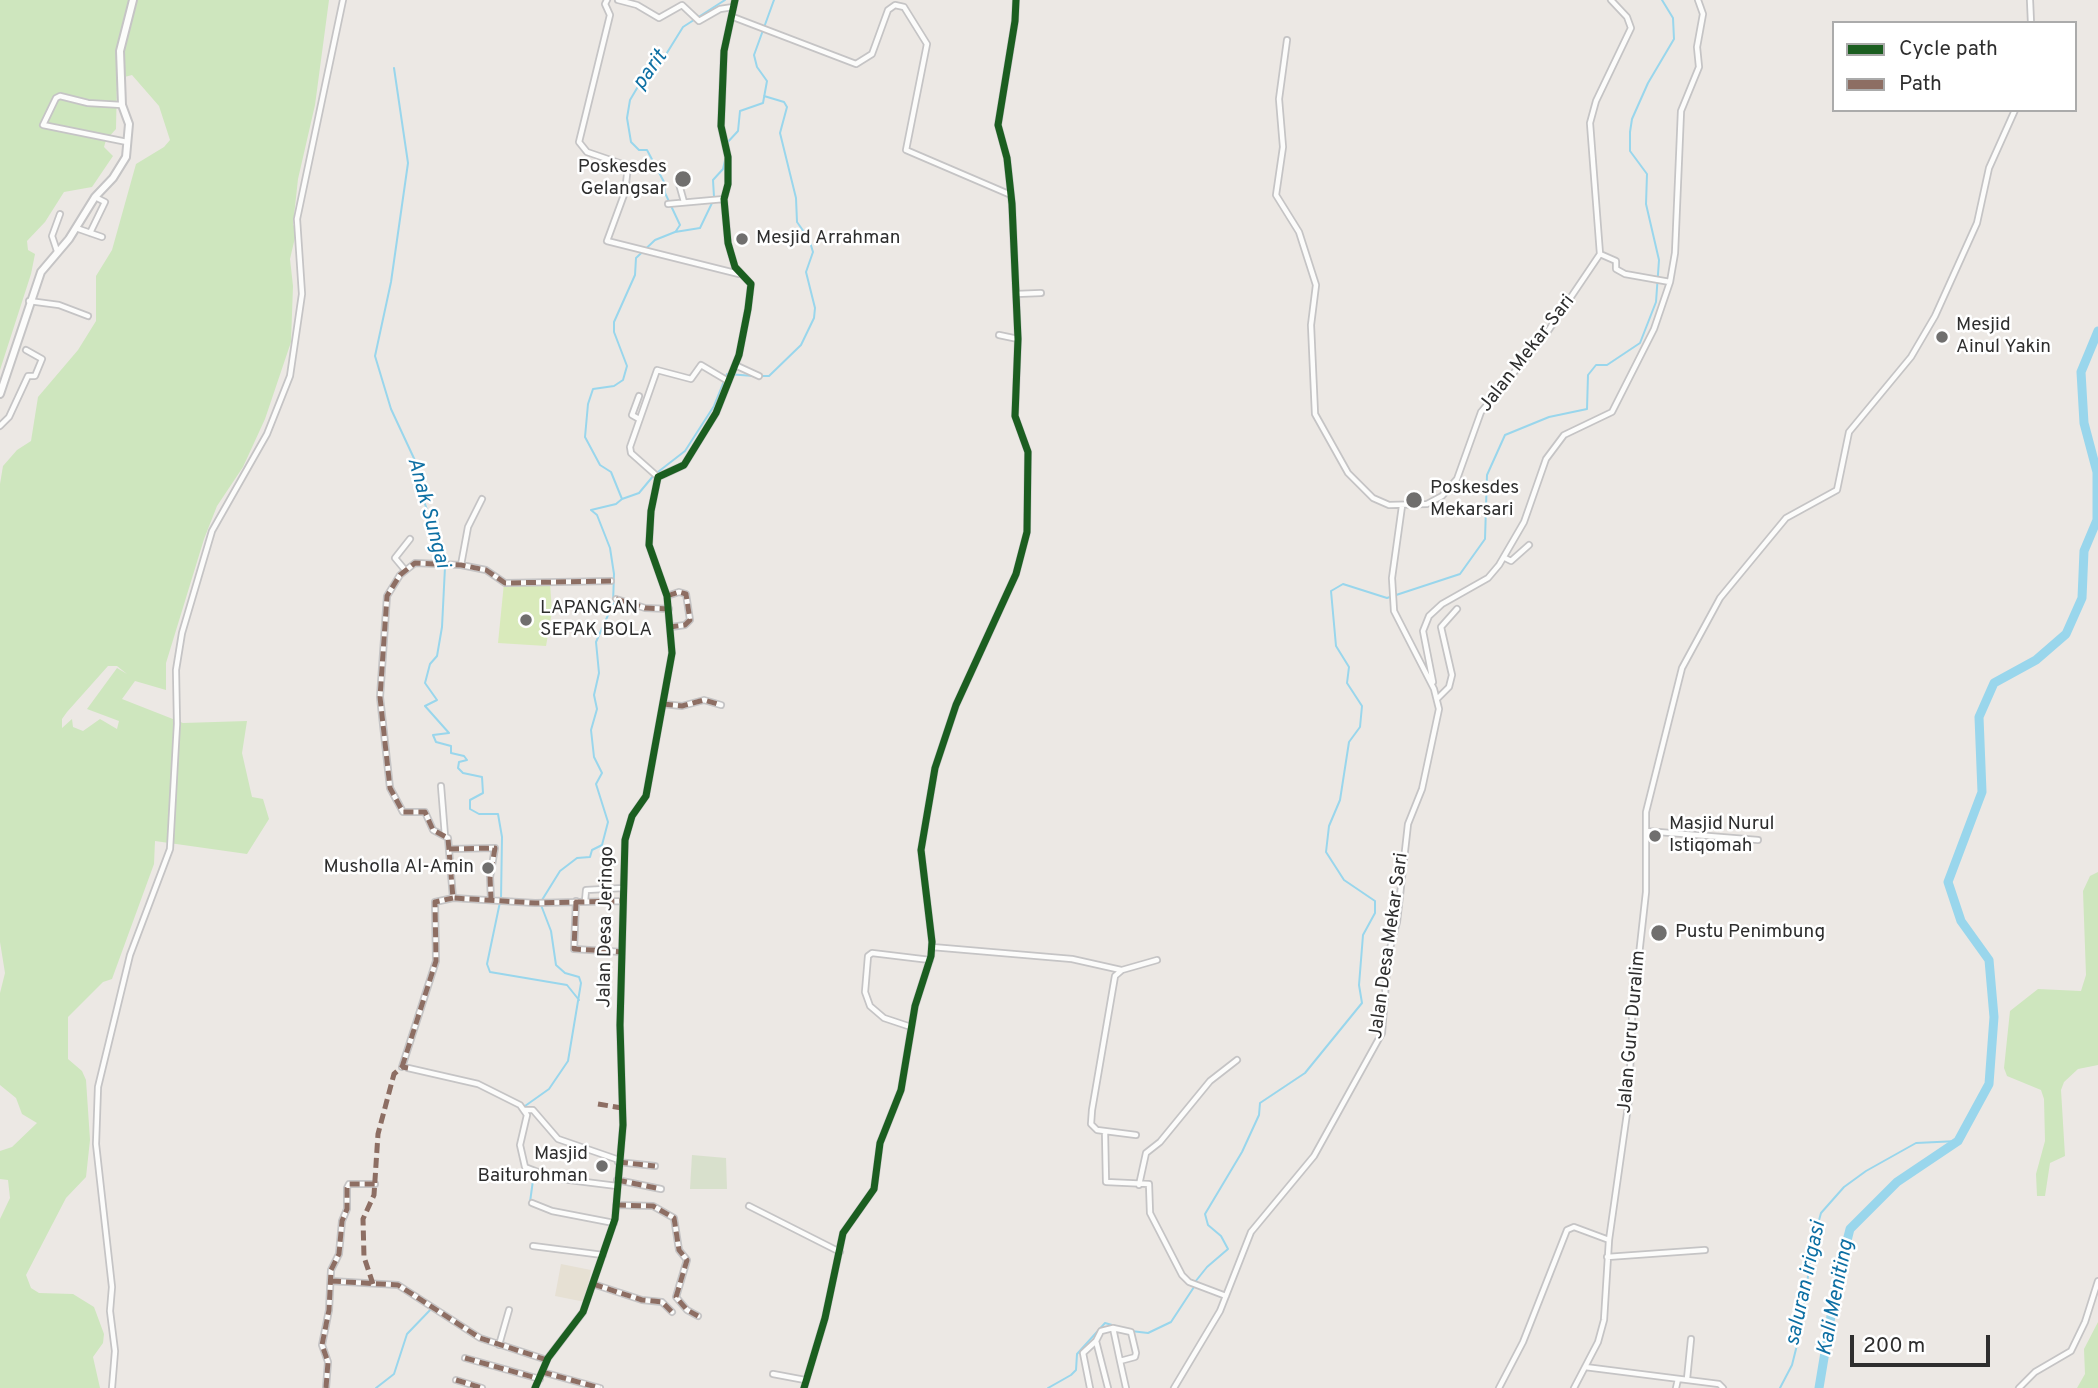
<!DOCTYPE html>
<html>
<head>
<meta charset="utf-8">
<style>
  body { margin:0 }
  #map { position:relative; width:2098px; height:1388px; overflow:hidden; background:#ece8e4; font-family:Overpass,sans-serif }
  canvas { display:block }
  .legend { position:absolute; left:1832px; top:21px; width:245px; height:91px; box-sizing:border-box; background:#fff; border:2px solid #ababab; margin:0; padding:9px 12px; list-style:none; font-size:21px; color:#2e2e2e }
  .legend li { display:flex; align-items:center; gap:14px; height:35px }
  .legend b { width:35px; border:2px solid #ababab }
  .scale { position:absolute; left:1850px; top:1335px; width:140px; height:32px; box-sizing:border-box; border:4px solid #2e2e2e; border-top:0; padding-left:9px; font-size:21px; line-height:24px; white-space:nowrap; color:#2e2e2e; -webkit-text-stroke:5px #fff; paint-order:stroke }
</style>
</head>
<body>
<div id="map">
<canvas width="2098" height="1388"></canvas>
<ul class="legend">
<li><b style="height:9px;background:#1b5e20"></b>Cycle path</li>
<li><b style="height:9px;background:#8d6e63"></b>Path</li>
</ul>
<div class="scale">200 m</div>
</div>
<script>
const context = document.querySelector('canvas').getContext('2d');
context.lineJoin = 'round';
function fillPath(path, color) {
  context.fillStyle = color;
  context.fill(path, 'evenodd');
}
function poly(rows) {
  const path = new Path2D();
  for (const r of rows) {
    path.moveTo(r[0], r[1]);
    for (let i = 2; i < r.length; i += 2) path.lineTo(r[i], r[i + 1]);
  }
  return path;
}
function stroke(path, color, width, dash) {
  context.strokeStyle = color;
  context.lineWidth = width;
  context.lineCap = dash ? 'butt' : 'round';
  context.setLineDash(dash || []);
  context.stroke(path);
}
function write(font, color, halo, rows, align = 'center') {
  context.font = font + ' Overpass,sans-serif';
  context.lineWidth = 5;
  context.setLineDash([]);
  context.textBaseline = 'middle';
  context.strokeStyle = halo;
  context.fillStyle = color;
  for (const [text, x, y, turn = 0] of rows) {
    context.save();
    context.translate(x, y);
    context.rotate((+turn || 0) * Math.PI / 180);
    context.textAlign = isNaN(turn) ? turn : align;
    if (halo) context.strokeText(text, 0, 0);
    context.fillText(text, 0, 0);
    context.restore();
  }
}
fillPath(poly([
  [561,1264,591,1270,585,1302,555,1296]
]), '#e6e0d3');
fillPath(poly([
  [0,0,329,0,315,105,298,179,293,225,297,229,290,259,293,286,291,342,265,419,243,467,217,506,204,539,166,663,166,690,135,681,122,699,183,723,247,721,242,753,252,797,263,799,269,819,247,854,155,841,154,864,112,979,103,982,68,1017,68,1059,82,1071,86,1080,90,1140,86,1177,66,1198,26,1275,31,1288,39,1293,73,1294,94,1307,104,1334,103,1343,93,1357,100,1388,0,1388,0,1219,10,1198,8,1180,0,1179,0,1151,12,1147,37,1123,22,1114,16,1098,0,1085,0,993,5,973,0,942,0,484,3,466,17,450,31,441,38,397,78,350,96,321,96,276,112,250,136,164,164,147,170,140,159,106,132,75,117,79,116,129,106,140,104,147,113,156,92,187,64,192,45,222,27,241,28,250,35,254,31,274,0,370],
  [108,666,117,666,127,674,117,668,87,709,119,721,117,729,100,719,83,731,73,727,72,719,62,728,62,719,67,712],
  [2098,872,2098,1065,2078,1069,2064,1082,2061,1090,2065,1156,2050,1163,2045,1196,2037,1196,2036,1174,2045,1141,2044,1099,2041,1090,2007,1076,2004,1068,2010,1011,2038,989,2081,991,2086,975,2083,891,2090,876],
  [2098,1322,2098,1388,2077,1388,2085,1374,2084,1349]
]), '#cee6be');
fillPath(poly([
  [692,1155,726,1158,727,1189,690,1189]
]), '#d8e0cc');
fillPath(poly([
  [504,583,550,583,552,612,546,646,498,643]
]), '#d9eabb');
stroke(poly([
  [394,68,408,163,391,282,375,356,391,409,418,467,421,492,444,561],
  [726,144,738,131,740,111,763,103,767,81,757,67,754,55,774,0],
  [714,197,713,180,723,169,726,156],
  [676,231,680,225,665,193,664,182,647,150,639,150,631,142,627,118,630,100,643,78,665,56,683,27,725,0],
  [760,376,769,376,801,345,814,318,815,308,806,272,813,252,809,239,797,222,796,198,780,133,787,107,784,102,764,96],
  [622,499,639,493,654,475,685,451,714,406,727,374,754,376],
  [445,567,442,627,437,656,430,664,425,683,437,700,425,706,449,733,433,735,436,742,451,746,451,753,464,756,467,760,459,762,458,768,463,773,482,777,483,793,470,800,470,809,479,814,498,814,502,837,501,899],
  [542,900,560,871,577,858,590,857,592,850,602,845,608,822,596,784,602,773,594,757,591,730,597,709,594,695,599,673,596,642,613,604,614,574,610,548,597,515,591,510,616,504,622,499,611,472,600,465,585,437,588,404,593,389,614,386,623,380,627,366,614,332,614,322,635,275,636,258,655,240,675,232,700,228,712,203],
  [500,902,487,964,490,972,567,985,579,1000],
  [525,1106,549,1089,568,1061,581,983,579,977,565,973,556,965,551,931,541,905],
  [530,1202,534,1173],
  [1195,1282,1207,1267,1228,1249,1221,1236,1208,1225,1205,1214,1242,1152,1259,1115,1260,1103,1305,1073,1362,1003,1359,985,1363,935,1375,913,1375,901,1344,880,1326,852,1329,826,1340,800,1349,742,1360,727,1362,706,1347,683,1349,667,1336,646,1331,591,1343,584,1387,598,1460,574,1485,539,1487,475,1505,435,1549,417,1587,409,1588,375,1596,365,1607,365,1640,343,1656,302,1659,260,1646,204,1647,174,1630,151,1630,132,1632,119,1648,83,1674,39,1673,18,1662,0],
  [1131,1331,1148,1333,1171,1322,1194,1287],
  [376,1388,394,1374,407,1334,432,1308],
  [1048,1388,1071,1375,1076,1370,1077,1354,1105,1323,1126,1329],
  [1780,1388,1792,1365,1799,1337,1813,1242,1821,1213,1844,1187,1866,1171,1916,1143,1958,1141]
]), '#99d6ec', 2);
stroke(poly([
  [1819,1388,1837,1280,1850,1229,1897,1182,1958,1141,1989,1084,1994,1017,1989,960,1961,921,1948,882,1982,792,1979,717,1994,683,2036,660,2066,634,2082,598,2084,551,2097,520,2097,472,2084,423,2081,372,2098,331]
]), '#99d6ec', 9);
const street = poly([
  [607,0,605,4,610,15,579,142,587,152,628,166,625,192,607,241,739,274],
  [618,0,637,5,659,18,682,5,699,21,720,9,733,7],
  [2030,0,2031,23],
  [733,17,856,64,872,54,888,10,895,5,904,7,927,44,906,150,1011,195],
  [1287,40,1279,99,1283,147,1276,195,1299,232,1316,285,1311,325,1315,414,1348,473,1373,498,1389,505,1427,504,1442,496,1457,479,1481,412,1546,334,1600,254,1590,123,1596,101,1631,28,1627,17,1611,0],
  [122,105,88,103,60,96,56,98,43,125,127,142],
  [679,184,684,202],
  [668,204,724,199],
  [76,228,102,237],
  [90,233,105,202,95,197],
  [57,251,52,236,60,214],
  [1670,282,1675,253,1681,111,1699,67,1697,47,1703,14,1698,0],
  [1016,294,1041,293],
  [29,301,59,305,88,316],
  [999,335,1018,339],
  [735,365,759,376],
  [639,396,632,415,639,419],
  [0,426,9,417,28,376,35,376,42,359,26,350],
  [658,477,631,453,630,447,657,370,691,379,701,365,728,381],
  [1505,558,1511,561,1529,545],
  [461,565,468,527,482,499],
  [405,570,395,558,410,539],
  [611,581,505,583,486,570,461,565,415,563,400,575,387,596,380,697,390,788,403,812,425,812,433,830,448,838,453,898,535,903,623,901],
  [667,596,679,592,686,594,690,620,685,625,671,627],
  [616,599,645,608,669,609],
  [1433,682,1423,631,1429,616,1442,604,1488,578,1499,565,1524,522,1546,459,1564,435,1612,412,1654,329,1670,282,1625,274,1616,269,1616,261,1600,254],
  [1437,699,1449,687,1452,675,1441,627,1457,609],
  [663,704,682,706,704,700,721,705],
  [441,786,445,836],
  [1646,831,1758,840],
  [450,849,495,848,490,877,491,899],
  [576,901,574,949,622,952],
  [585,901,586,890,623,888],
  [932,947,1072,959,1121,970],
  [911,1027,884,1018,870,1006,865,992,868,956,872,953,930,960],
  [402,1067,436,961,435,902,453,898],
  [408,1068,478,1084,520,1105,527,1115,520,1145,525,1167,553,1178,617,1186],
  [525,1110,533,1110,558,1139,619,1160],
  [1105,1132,1106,1182,1149,1184,1150,1213,1182,1275,1189,1282,1226,1296],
  [1136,1135,1097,1130,1091,1124,1092,1110,1115,976,1122,970,1157,960],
  [618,1162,655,1166],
  [617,1180,661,1189],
  [1139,1185,1146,1153,1160,1142,1210,1081,1237,1060],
  [532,1203,552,1211,614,1223],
  [616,1205,653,1206,674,1218,679,1250,687,1260,676,1297,687,1310,698,1316],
  [749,1206,840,1252],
  [533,1246,603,1255],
  [1607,1257,1705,1250],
  [331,1281,398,1285,480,1338,547,1360],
  [593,1284,642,1300,662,1302,672,1312],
  [1113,1328,1120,1361],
  [1096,1341,1108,1388],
  [499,1345,509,1310],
  [465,1358,540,1379],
  [1585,1367,1719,1384,1723,1388],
  [542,1372,600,1388],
  [773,1374,805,1380],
  [1687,1379,1691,1339],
  [456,1380,482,1388],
  [112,1388,115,1351,110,1311,112,1287,96,1144,98,1087,130,955,170,849,177,724,176,670,182,633,212,531,267,434,290,376,302,294,297,219,343,0],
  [326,1388,328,1362,322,1345,329,1310,331,1270,339,1254,342,1221,347,1209,347,1188,349,1184,375,1184],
  [535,1388,548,1358,583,1312,615,1219,623,1125,620,1025,625,840,632,816,646,796,672,653,667,596,649,545,651,511,658,477,684,465,716,413,739,355,748,309,751,284,735,267,728,243,724,199,728,184,728,157,721,126,724,51,735,0],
  [804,1388,825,1318,843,1233,874,1189,880,1143,901,1090,915,1006,931,956,932,942,921,850,935,768,956,705,1016,574,1027,532,1028,452,1015,416,1018,339,1012,204,1007,158,998,125,1015,21,1016,0],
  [1090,1388,1083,1353,1096,1341,1101,1331,1113,1328,1131,1332,1136,1353,1135,1357,1120,1361,1126,1388],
  [1174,1388,1220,1311,1251,1232,1314,1156,1382,1033,1388,956,1397,922,1408,824,1422,789,1439,709,1434,689,1394,611,1392,578,1402,506],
  [1499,1388,1523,1342,1567,1230,1574,1227,1609,1240],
  [1574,1388,1598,1342,1604,1320,1609,1240,1629,1099,1632,1018,1646,892,1646,812,1682,668,1720,598,1786,518,1837,490,1849,432,1911,357,1935,316,1977,223,1989,168,2015,110],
  [1676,1388,1678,1379],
  [2019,1388,2035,1372,2071,1351,2085,1322,2098,1281]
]);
const secondary = poly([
  [0,394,41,272,69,239,95,197,113,178,126,157,129,124,122,105,120,51,133,0]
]);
stroke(street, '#c5c4c5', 8);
stroke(secondary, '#c5c4c5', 10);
stroke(street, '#fcfcfb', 4.5);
stroke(secondary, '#fcfcfb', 6);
stroke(poly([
  [611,581,505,583,486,570,461,565,415,563,400,575,387,596,380,697,390,788,403,812,425,812,433,830,448,838,453,898,535,903,623,901],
  [667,596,679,592,686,594,690,620,685,625,670,627],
  [616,599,645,608,669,609],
  [663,704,682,706,704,700,721,705],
  [449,849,495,848,490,877,491,899],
  [576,901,574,949,622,952],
  [402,1067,436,961,435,902,453,898],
  [598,1104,622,1108],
  [618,1162,655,1166],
  [617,1180,661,1189],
  [616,1205,653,1206,674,1218,679,1250,687,1260,676,1297,687,1310,698,1316],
  [331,1281,398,1285,480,1338,547,1360],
  [373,1284,364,1257,363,1219,374,1195,378,1134,394,1074,402,1067,408,1068],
  [593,1284,642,1300,662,1302,672,1312],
  [465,1358,540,1379],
  [542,1372,600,1388],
  [456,1380,482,1388],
  [326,1388,328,1362,322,1345,329,1310,331,1270,339,1254,342,1221,347,1209,347,1188,349,1184,375,1184]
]), '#8d6e63', 5, [10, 5]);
stroke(poly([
  [535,1388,548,1358,583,1312,615,1219,623,1125,620,1025,625,840,632,816,646,796,672,653,667,596,649,545,651,511,658,477,684,465,716,413,739,355,748,309,751,284,735,267,728,243,724,199,728,184,728,157,721,126,724,51,735,0],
  [804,1388,825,1318,843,1233,874,1189,880,1143,901,1090,915,1006,931,956,932,942,921,850,935,768,956,705,1016,574,1027,532,1028,452,1015,416,1018,339,1012,204,1007,158,998,125,1015,21,1016,0]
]), '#1b5e20', 7);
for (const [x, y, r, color] of [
  [683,179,9,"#706f6e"],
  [742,239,7,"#706f6e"],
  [1942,337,7,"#706f6e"],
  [1414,500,9,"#706f6e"],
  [526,620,7,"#706f6e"],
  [1655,836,7,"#706f6e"],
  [488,868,7,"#706f6e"],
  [1659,933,9,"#706f6e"],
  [602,1166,7,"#706f6e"]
]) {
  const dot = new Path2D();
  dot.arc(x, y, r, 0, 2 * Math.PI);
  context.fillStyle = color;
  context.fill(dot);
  stroke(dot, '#fff', 2.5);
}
write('19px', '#2e2e2e', '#fff', [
  ["Poskesdes",667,168,"right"],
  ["Gelangsar",667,190,"right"],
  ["Mesjid Arrahman",756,239],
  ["Mesjid",1956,326],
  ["Ainul Yakin",1956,348],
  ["Poskesdes",1430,489],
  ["Mekarsari",1430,511],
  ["LAPANGAN",540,609],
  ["SEPAK BOLA",540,631],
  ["Masjid Nurul",1669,825],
  ["Istiqomah",1669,847],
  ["Musholla Al-Amin",474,868,"right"],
  ["Pustu Penimbung",1675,933],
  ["Masjid",588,1155,"right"],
  ["Baiturohman",588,1177,"right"]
], 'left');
write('19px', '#2e2e2e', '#fff', [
  ["Jalan Mekar Sari",1528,354,-52],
  ["Jalan Desa Jeringo",607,927,-89],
  ["Jalan Desa Mekar Sari",1390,946,-82],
  ["Jalan Guru Duralim",1633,1032,-85]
]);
write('italic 21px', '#0d6fa3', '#fff', [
  ["parit",651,71,-54],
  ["Anak Sungai",427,513,75],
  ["saluran irigasi",1807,1284,-78],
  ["Kali Meniting",1837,1298,-79]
]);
</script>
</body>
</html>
